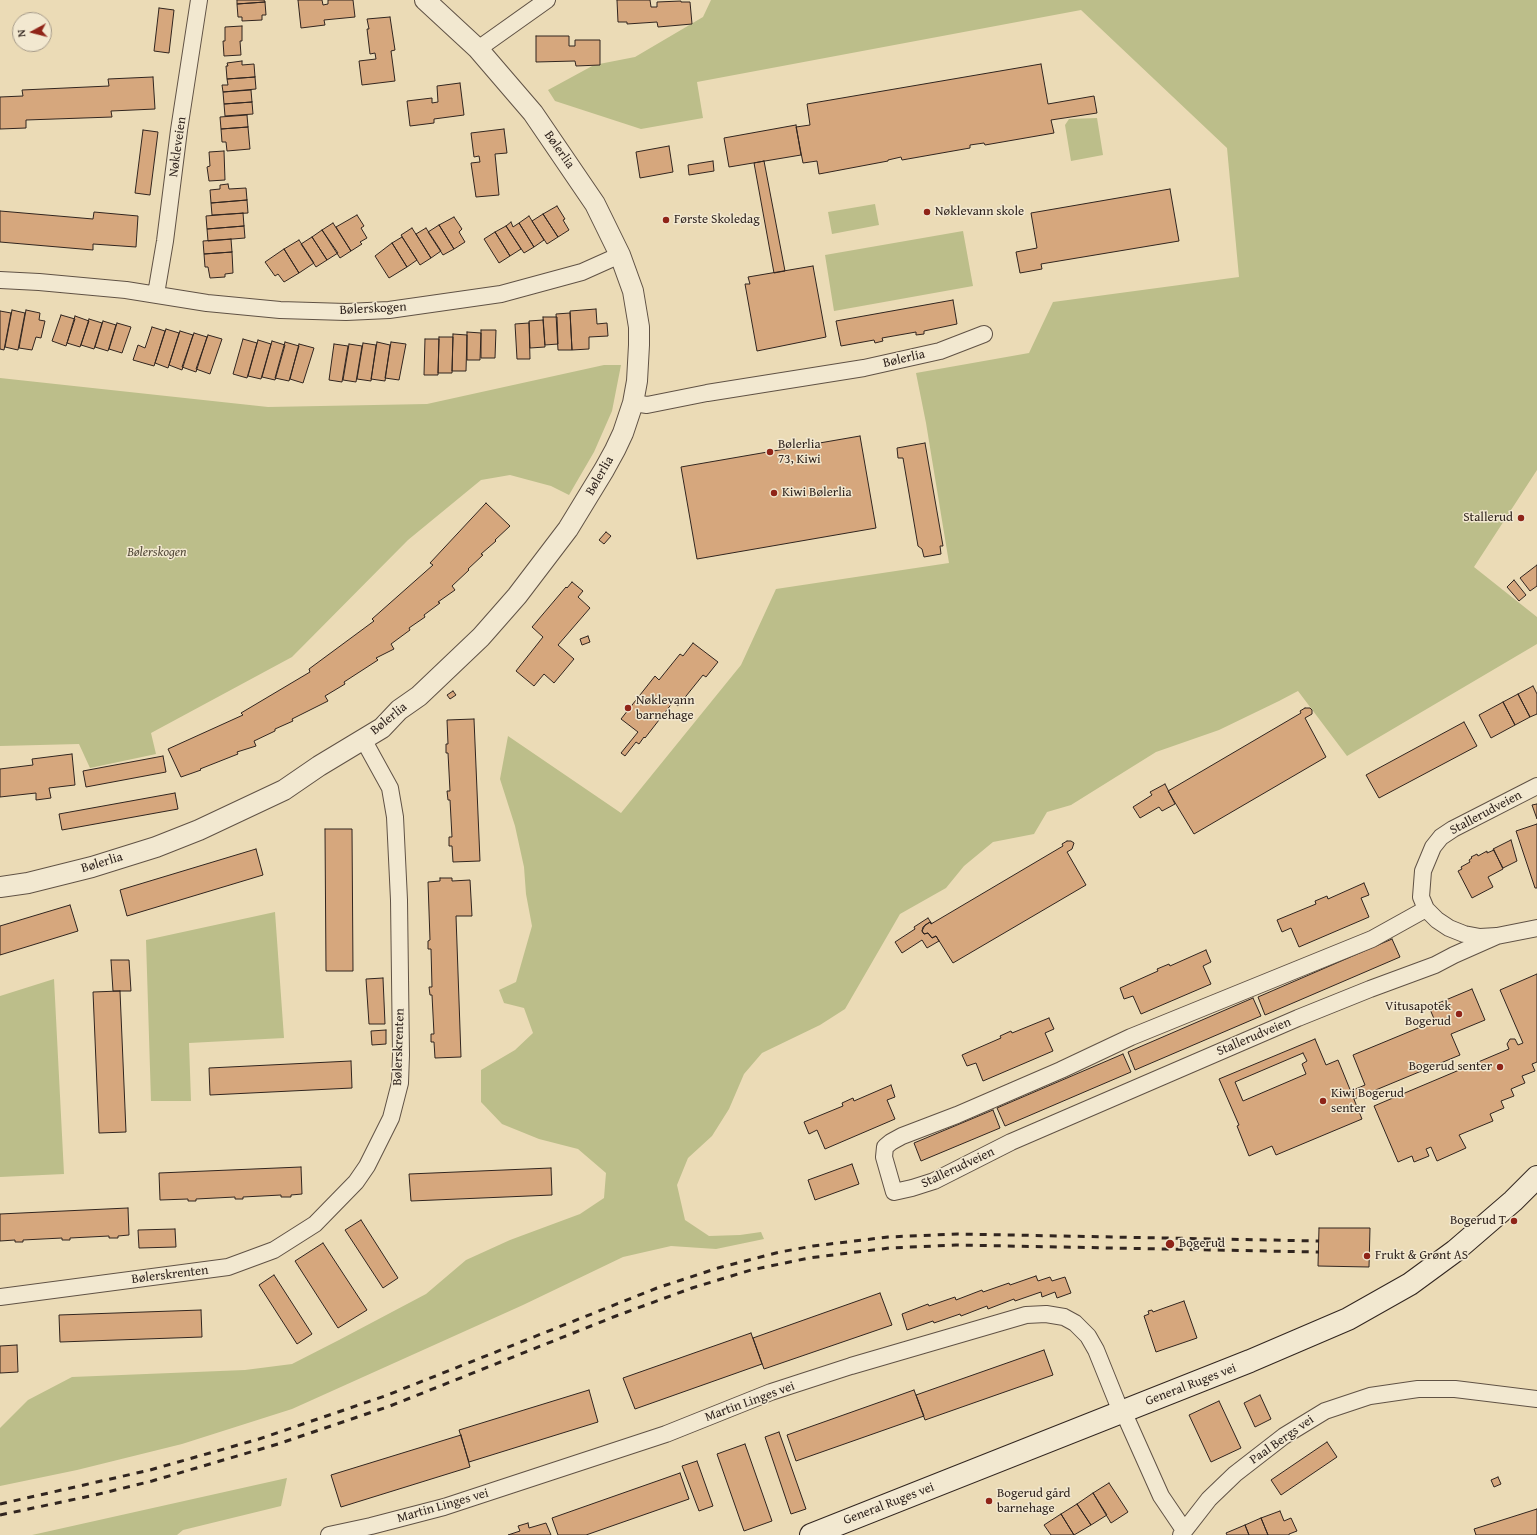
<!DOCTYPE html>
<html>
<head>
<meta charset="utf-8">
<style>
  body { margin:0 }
  #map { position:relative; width:1537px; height:1535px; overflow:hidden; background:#ebdbb6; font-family:"Gentium Book Plus",serif }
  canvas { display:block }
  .north { position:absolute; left:12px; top:12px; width:40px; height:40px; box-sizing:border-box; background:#f2e8d0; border:1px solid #a59a89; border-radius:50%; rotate:263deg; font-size:11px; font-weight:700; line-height:16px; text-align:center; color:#31251f }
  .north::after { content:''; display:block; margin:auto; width:14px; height:18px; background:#8f2418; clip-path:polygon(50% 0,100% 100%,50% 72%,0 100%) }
</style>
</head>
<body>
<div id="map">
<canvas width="1537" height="1535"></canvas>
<div class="north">N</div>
</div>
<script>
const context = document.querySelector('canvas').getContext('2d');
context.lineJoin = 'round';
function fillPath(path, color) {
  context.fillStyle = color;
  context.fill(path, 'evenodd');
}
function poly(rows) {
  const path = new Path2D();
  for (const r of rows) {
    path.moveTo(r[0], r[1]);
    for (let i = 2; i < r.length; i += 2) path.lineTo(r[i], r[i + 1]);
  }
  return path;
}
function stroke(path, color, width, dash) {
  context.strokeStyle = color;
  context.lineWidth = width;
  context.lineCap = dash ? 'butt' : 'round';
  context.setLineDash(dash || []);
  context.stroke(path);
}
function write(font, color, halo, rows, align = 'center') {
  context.font = font + ' "Gentium Book Plus",serif';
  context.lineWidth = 3;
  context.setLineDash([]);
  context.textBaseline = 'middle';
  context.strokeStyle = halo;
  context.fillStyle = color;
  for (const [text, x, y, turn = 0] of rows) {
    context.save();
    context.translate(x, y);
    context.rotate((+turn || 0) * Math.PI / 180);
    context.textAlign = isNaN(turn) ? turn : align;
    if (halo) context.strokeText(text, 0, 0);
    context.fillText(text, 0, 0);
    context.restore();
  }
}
fillPath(poly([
  [711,0,1537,0,1537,470,1474,567,1537,617,1537,644,1347,756,1298,691,1279,701,1219,730,1156,752,1071,805,1047,812,1034,834,993,842,964,866,946,888,900,914,845,1009,820,1025,762,1053,744,1074,729,1109,712,1136,688,1158,677,1185,685,1220,709,1236,740,1235,761,1232,764,1239,716,1249,671,1246,623,1257,523,1305,292,1409,182,1444,77,1470,0,1486,0,1428,28,1400,72,1377,245,1370,292,1364,339,1340,426,1294,466,1260,510,1240,580,1214,604,1198,606,1173,578,1149,539,1139,502,1124,481,1102,481,1070,515,1050,533,1033,524,1008,504,1003,499,990,516,982,532,926,526,894,524,867,515,826,500,779,508,736,621,813,741,665,776,589,949,563,926,423,916,373,1029,353,1053,302,1239,277,1227,148,1081,10,697,82,703,118,641,129,555,101,548,90,594,65,635,57,703,17],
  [1097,118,1103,155,1071,161,1065,125,1069,119],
  [875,204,879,225,832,234,828,212],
  [963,231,973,286,834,311,825,255],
  [604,365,621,365,612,411,594,452,569,495,551,486,510,475,481,480,408,540,292,657,151,733,156,754,90,768,79,744,0,746,0,378,268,407,427,404],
  [275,912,284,1038,189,1043,191,1101,151,1101,146,940],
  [54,979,64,1174,0,1177,0,996],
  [287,1478,281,1506,183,1530,177,1535,32,1535]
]), '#bcbe8a');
const building = poly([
  [237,0,264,0,265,2,237,4,237,0],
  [298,0,322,0,323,5,328,4,328,0,353,0,355,17,324,20,325,25,301,28,298,0],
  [617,0,650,0,651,7,657,7,657,2,681,1,681,2,690,2,692,24,658,27,657,22,627,24,627,22,618,22,617,0],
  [265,2,266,15,262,15,262,20,242,21,242,17,238,17,237,4,265,2],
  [159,8,174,10,169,53,154,51,159,8],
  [390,17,395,50,391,51,395,81,362,85,359,61,376,59,375,53,370,54,367,29,369,29,367,19,390,17],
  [242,26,242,41,240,41,241,55,224,56,223,41,225,41,225,27,242,26],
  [536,36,569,36,569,46,575,46,575,40,600,40,600,65,576,66,575,61,536,62,536,36],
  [242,61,242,65,254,64,255,77,227,79,226,66,228,66,227,63,242,61],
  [1041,64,1048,104,1094,96,1097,113,1051,120,1054,133,985,145,984,143,970,145,970,148,902,160,901,157,888,160,888,161,819,174,817,161,803,163,796,127,810,125,807,104,1041,64],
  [153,77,155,109,111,111,112,117,26,120,26,128,0,129,0,97,23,96,22,90,109,86,108,79,153,77],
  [255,77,256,89,223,92,222,85,228,85,227,79,255,77],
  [460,83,464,115,434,119,434,123,410,126,407,101,432,98,432,103,438,102,437,86,460,83],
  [251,90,252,102,224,104,223,92,251,90],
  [252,102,253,114,225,116,224,104,252,102],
  [247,115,248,127,221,129,220,117,247,115],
  [796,125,801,155,729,167,724,138,796,125],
  [248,127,250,149,227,151,226,142,222,142,221,129,248,127],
  [504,129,507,153,495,154,499,195,476,197,471,163,480,162,479,156,474,157,471,133,504,129],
  [143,130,158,132,150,195,135,193,143,130],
  [669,146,673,172,640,178,636,152,669,146],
  [224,151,225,180,209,181,207,167,210,166,209,152,224,151],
  [713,161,714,171,689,175,688,165,713,161],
  [764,161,785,271,774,273,754,163,764,161],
  [228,184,229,189,246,188,247,200,211,203,210,190,220,189,220,185,228,184],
  [1170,189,1179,241,1041,264,1042,269,1020,273,1016,252,1037,248,1031,213,1170,189],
  [247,200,248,213,212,215,211,203,247,200],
  [557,206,565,219,563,220,569,230,558,237,543,214,557,206],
  [0,211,93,219,94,212,138,216,136,247,93,244,93,250,0,242,0,211],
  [243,213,244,226,207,229,206,216,243,213],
  [543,214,558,237,547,244,532,221,543,214],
  [357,215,364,226,361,228,367,238,360,242,362,244,351,251,336,227,357,215],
  [529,216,544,240,534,247,519,223,529,216],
  [454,217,462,229,459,232,465,242,454,249,439,225,454,217],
  [511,222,513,227,519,223,534,247,524,253,506,226,511,222],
  [333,223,351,251,340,258,322,230,333,223],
  [439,225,454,249,443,255,428,232,439,225],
  [244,226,245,238,208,241,207,229,244,226],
  [506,226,521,249,510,256,495,232,506,226],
  [412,228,431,258,420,265,401,235,412,228],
  [426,228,441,251,431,258,416,234,426,228],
  [322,230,338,253,327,260,312,237,322,230],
  [495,232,510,256,499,263,484,239,495,232],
  [312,237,327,260,316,267,301,244,312,237],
  [402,237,417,260,407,267,392,243,402,237],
  [231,239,232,252,204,254,203,241,231,239],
  [299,240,314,263,299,273,284,249,299,240],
  [392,243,407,267,389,278,375,256,392,243],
  [284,249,299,273,284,282,278,274,275,276,265,262,284,249],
  [232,252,233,273,225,274,225,277,210,278,208,267,205,267,204,254,232,252],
  [813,266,826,337,757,351,745,284,750,284,748,277,813,266],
  [953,300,957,324,924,331,924,334,916,335,916,332,882,338,883,341,875,343,874,340,841,346,836,321,953,300],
  [596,309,597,324,607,323,608,336,589,337,589,349,572,350,570,311,596,309],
  [12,310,25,313,18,350,5,347,12,310],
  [26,310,40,313,39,320,45,321,41,338,36,337,32,350,19,348,26,310],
  [0,311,11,313,4,350,0,349,0,311],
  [570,313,572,350,558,350,556,314,570,313],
  [61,315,75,319,66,346,52,341,61,315],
  [75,316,89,321,80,347,67,343,75,316],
  [543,317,557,317,558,344,545,345,543,317],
  [89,319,102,323,94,349,81,345,89,319],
  [543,320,545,347,530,348,529,321,543,320],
  [103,321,116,325,108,351,95,347,103,321],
  [117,323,131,327,122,353,109,349,117,323],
  [529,323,530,359,517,359,515,324,529,323],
  [152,327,165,331,154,366,133,360,138,345,145,348,152,327],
  [166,329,179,333,168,368,155,363,166,329],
  [481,330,496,330,495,358,481,358,481,330],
  [180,331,193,335,182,370,169,365,180,331],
  [467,332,481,333,480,360,467,360,467,332],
  [194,333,207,337,196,372,182,367,194,333],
  [453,334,467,335,466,371,452,371,453,334],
  [208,335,222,339,210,374,196,369,208,335],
  [439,337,453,337,452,373,438,373,439,337],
  [243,339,257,343,247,378,233,374,243,339],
  [425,339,439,339,438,375,424,375,425,339],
  [258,340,271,344,261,379,248,376,258,340],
  [272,341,285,345,275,380,262,377,272,341],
  [285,342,299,346,289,381,275,378,285,342],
  [377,342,390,345,385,381,371,379,377,342],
  [391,342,406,344,399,380,385,378,391,342],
  [363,343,376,345,371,381,357,379,363,343],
  [299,344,314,348,303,383,290,379,299,344],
  [334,344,348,346,342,382,329,380,334,344],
  [349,344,362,346,356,382,343,380,349,344],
  [860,436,876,528,697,559,681,467,860,436],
  [925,443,943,546,940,546,941,554,924,557,922,549,918,546,903,458,898,458,897,448,925,443],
  [486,503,510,526,495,540,496,541,481,554,483,555,468,569,469,570,452,586,455,590,438,602,440,603,424,615,425,617,409,628,410,630,391,644,394,649,376,658,378,660,344,682,345,684,325,696,328,701,292,719,293,721,275,729,275,731,254,741,256,746,237,752,238,754,200,769,201,770,181,777,168,749,243,715,241,713,310,672,309,669,374,621,372,619,433,565,430,563,486,503],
  [606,532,611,536,604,544,599,540,606,532],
  [1537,565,1537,586,1530,591,1520,578,1537,565],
  [1514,580,1526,595,1519,601,1507,587,1514,580],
  [572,582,583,591,578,597,590,608,558,645,574,659,554,683,544,674,534,686,516,671,543,637,532,627,566,587,567,588,572,582],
  [588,636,590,642,582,645,580,639,588,636],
  [693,643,718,662,706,677,703,675,678,706,673,702,645,738,644,737,639,744,636,742,625,756,621,753,638,732,621,719,655,676,659,680,680,654,683,656,693,643],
  [1533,686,1537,694,1537,714,1530,717,1518,694,1533,686],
  [453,691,456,695,450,699,447,695,453,691],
  [1518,694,1530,717,1515,725,1503,702,1518,694],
  [1503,702,1515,725,1491,738,1479,715,1503,702],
  [1305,708,1310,708,1312,710,1312,714,1305,718,1326,757,1194,834,1168,791,1301,713,1300,711,1305,708],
  [474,719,480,861,453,862,452,846,449,846,449,837,452,837,450,800,448,800,447,791,450,791,448,753,446,753,446,744,448,744,447,720,474,719],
  [1464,722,1477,746,1379,798,1366,775,1464,722],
  [72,754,75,785,49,788,51,798,36,800,36,793,0,797,0,769,33,765,32,759,72,754],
  [163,756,166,772,86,787,83,771,163,756],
  [1165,784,1175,804,1162,811,1159,807,1140,818,1133,807,1152,795,1150,792,1165,784],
  [175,793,178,809,62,830,59,814,175,793],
  [1537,804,1537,819,1532,805,1537,804],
  [1537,824,1537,888,1535,888,1516,831,1537,824],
  [325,829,352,829,353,971,326,971,325,829],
  [1511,840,1517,861,1503,868,1493,849,1511,840],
  [1067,841,1071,841,1074,843,1072,849,1067,852,1086,885,953,963,936,936,932,938,928,933,924,934,922,931,923,927,930,922,931,924,1063,846,1062,844,1067,841],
  [256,849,263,875,127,916,120,890,256,849],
  [1494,850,1503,869,1488,877,1493,887,1472,898,1458,871,1462,869,1461,867,1470,862,1469,860,1472,858,1471,857,1477,854,1478,856,1487,851,1487,853,1494,850],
  [440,878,452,878,452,881,470,880,472,916,456,916,461,1057,435,1058,434,1042,431,1042,431,1034,434,1034,432,995,430,995,429,987,432,987,431,949,428,949,428,941,430,940,428,882,440,881,440,878],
  [1364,883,1369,895,1361,898,1369,917,1299,947,1291,928,1282,932,1277,920,1316,904,1315,901,1327,896,1328,899,1364,883],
  [70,905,78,931,0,955,0,926,70,905],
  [928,918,932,924,930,922,925,925,922,931,924,934,928,933,932,938,936,936,939,941,927,948,922,940,902,953,895,942,915,929,914,927,928,918],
  [1392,939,1400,957,1265,1015,1258,997,1392,939],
  [1206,950,1211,962,1203,966,1211,984,1141,1014,1133,996,1124,999,1120,988,1158,971,1157,969,1169,964,1170,966,1206,950],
  [111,960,129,960,131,991,113,991,111,960],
  [1537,974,1537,1062,1532,1064,1535,1071,1522,1076,1525,1083,1511,1089,1514,1096,1501,1101,1504,1108,1490,1114,1493,1121,1459,1135,1466,1148,1437,1161,1431,1147,1426,1149,1429,1156,1414,1162,1412,1156,1398,1162,1374,1106,1509,1049,1507,1044,1510,1039,1515,1039,1518,1045,1523,1043,1500,990,1537,974],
  [383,978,385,1024,369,1024,366,979,383,978],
  [1472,989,1485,1020,1451,1034,1460,1055,1354,1099,1351,1091,1365,1085,1353,1055,1435,1021,1429,1007,1472,989],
  [120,991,126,1132,99,1133,93,992,120,991],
  [1253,998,1261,1016,1135,1070,1128,1052,1253,998],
  [1049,1018,1054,1029,1045,1033,1053,1051,983,1081,976,1063,967,1066,962,1055,1001,1038,1000,1036,1011,1031,1012,1033,1049,1018],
  [386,1030,386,1044,372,1045,371,1031,386,1030],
  [1315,1039,1326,1065,1338,1060,1362,1119,1276,1155,1272,1146,1249,1156,1237,1126,1239,1125,1219,1079,1315,1039],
  [1303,1053,1307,1061,1302,1064,1306,1074,1243,1101,1235,1082,1303,1053],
  [1123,1054,1131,1072,1005,1126,997,1108,1123,1054],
  [351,1061,352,1088,210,1095,209,1068,351,1061],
  [891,1085,895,1097,887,1100,895,1119,825,1149,817,1130,809,1134,804,1122,843,1106,842,1103,853,1098,854,1101,891,1085],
  [993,1110,1000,1128,921,1161,914,1143,993,1110],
  [852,1164,859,1184,815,1200,808,1180,852,1164],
  [301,1167,302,1194,291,1195,291,1197,281,1197,281,1195,243,1197,243,1199,235,1199,235,1197,196,1199,196,1201,188,1201,188,1199,160,1200,159,1173,301,1167],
  [551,1168,552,1195,411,1201,409,1174,551,1168],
  [128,1208,129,1235,118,1236,118,1238,109,1238,109,1236,70,1238,70,1240,62,1240,62,1238,23,1240,23,1242,15,1242,15,1240,0,1241,0,1214,128,1208],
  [361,1220,398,1278,383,1288,345,1230,361,1220],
  [1319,1228,1370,1228,1369,1267,1318,1266,1319,1228],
  [175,1229,176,1247,139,1248,138,1230,175,1229],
  [323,1243,367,1310,338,1328,295,1261,323,1243],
  [274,1275,312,1334,297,1344,259,1285,274,1275],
  [1036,1276,1038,1281,1050,1277,1052,1281,1065,1277,1071,1293,1057,1298,1055,1292,1042,1297,1041,1292,1015,1301,1014,1299,988,1309,987,1306,961,1316,960,1314,934,1323,933,1321,907,1330,902,1314,928,1304,929,1306,955,1297,956,1300,982,1290,983,1292,1009,1283,1010,1285,1036,1276],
  [880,1293,892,1325,764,1369,753,1338,880,1293],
  [1184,1301,1197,1338,1156,1352,1144,1316,1149,1314,1148,1311,1152,1310,1153,1312,1184,1301],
  [201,1310,202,1337,60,1342,59,1315,201,1310],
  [751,1333,762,1364,635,1409,623,1378,751,1333],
  [17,1345,18,1372,0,1373,0,1346,17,1345],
  [1044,1350,1053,1375,925,1420,916,1395,1044,1350],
  [589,1390,598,1422,469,1462,459,1430,589,1390],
  [914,1390,924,1416,796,1461,787,1435,914,1390],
  [1260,1395,1271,1419,1255,1427,1244,1403,1260,1395],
  [1219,1401,1241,1448,1211,1462,1189,1415,1219,1401],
  [779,1432,806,1509,791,1514,765,1437,779,1432],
  [461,1435,470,1467,341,1507,331,1475,461,1435],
  [1327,1442,1337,1457,1281,1495,1271,1480,1327,1442],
  [745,1444,772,1521,744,1531,717,1454,745,1444],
  [697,1461,713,1506,699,1511,682,1466,697,1461],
  [680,1473,689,1499,586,1535,558,1535,552,1518,680,1473],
  [1498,1477,1501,1484,1494,1487,1491,1480,1498,1477],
  [1109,1483,1128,1512,1111,1523,1093,1493,1109,1483],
  [1093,1493,1107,1515,1091,1525,1077,1504,1093,1493],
  [1077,1504,1091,1525,1074,1535,1061,1514,1077,1504],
  [1537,1509,1537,1535,1476,1535,1474,1529,1537,1509],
  [1280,1511,1284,1521,1291,1518,1297,1531,1289,1534,1289,1535,1268,1535,1261,1518,1280,1511],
  [1061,1514,1074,1535,1051,1535,1044,1525,1061,1514],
  [1261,1518,1268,1535,1249,1535,1245,1525,1261,1518],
  [528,1523,529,1528,546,1523,551,1535,508,1535,520,1531,518,1526,528,1523],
  [1245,1525,1249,1535,1227,1535,1226,1533,1245,1525]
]);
fillPath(building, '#d6a77d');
stroke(building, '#31251f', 1);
const minor = poly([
  [478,49,547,0],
  [0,280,39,282,126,290,207,303,280,310,346,312,389,310,501,294,582,272,620,255],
  [156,294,165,241,179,130,199,0],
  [633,403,647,405,707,393,864,368,940,351,984,334],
  [1537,786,1453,829,1441,837,1433,847,1423,871,1421,897,1426,909,1437,920,1449,928,1464,934,1480,937,1497,936,1537,928],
  [1426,909,1372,939,1131,1037,1061,1070,957,1115,902,1136,891,1142,885,1147,884,1157,894,1192,912,1188,934,1181,1011,1142,1298,1018,1370,989,1435,965,1454,955,1497,936],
  [0,1297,228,1267,274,1250,315,1224,356,1182,367,1166,391,1118,400,1083,401,1055,399,900,395,817,390,788,363,739],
  [1123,1411,1161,1496,1184,1530],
  [329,1535,371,1526,444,1507,666,1434,771,1392,851,1366,1026,1315,1046,1314,1064,1317,1075,1323,1088,1336,1096,1350,1121,1412],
  [1181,1535,1209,1499,1235,1474,1284,1436,1325,1411,1370,1396,1418,1389,1455,1389,1537,1399]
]);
const tertiary = poly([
  [0,887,28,883,92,867,156,847,199,830,284,790,319,766,382,728,399,710,419,696,481,637,517,596,568,529,604,470,615,450,623,433,633,403,637,381,639,345,639,327,633,291,620,255,595,204,533,113,478,49,425,0]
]);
const secondary = poly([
  [811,1535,1250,1361,1348,1319,1410,1284,1455,1251,1513,1201,1537,1177]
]);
stroke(minor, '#605245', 18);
stroke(tertiary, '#605245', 22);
stroke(secondary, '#31251f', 24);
stroke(minor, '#f2e8d0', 16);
stroke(tertiary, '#f2e8d0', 20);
stroke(secondary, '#f2e8d0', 22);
stroke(poly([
  [0,1504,150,1470,259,1439,385,1396,657,1288,718,1268,780,1252,813,1246,888,1237,958,1234,1319,1241],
  [0,1515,95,1495,152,1481,278,1444,390,1406,616,1316,692,1288,751,1270,809,1258,889,1248,956,1245,1319,1252]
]), '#31251f', 3, [7, 7]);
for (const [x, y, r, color] of [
  [927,212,4,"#8f2418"],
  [666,220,4,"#8f2418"],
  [770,452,4,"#8f2418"],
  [774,493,4,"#8f2418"],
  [1521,518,4,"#8f2418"],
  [628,708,4,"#8f2418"],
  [1459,1014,4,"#8f2418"],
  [1500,1067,4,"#8f2418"],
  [1323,1101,4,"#8f2418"],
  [1514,1221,4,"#8f2418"],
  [1170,1244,5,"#8f2418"],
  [1367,1256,4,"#8f2418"],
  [989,1501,4,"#8f2418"]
]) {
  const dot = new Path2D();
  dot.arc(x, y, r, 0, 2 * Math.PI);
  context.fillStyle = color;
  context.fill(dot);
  stroke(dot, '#f2e8d0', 1.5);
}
write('13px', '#31251f', '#f2e8d0', [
  ["Nøkleveien",178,147,-82],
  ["Bølerlia",559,150,55],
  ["Bølerskogen",373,309,-3],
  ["Bølerlia",904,359,-13],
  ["Bølerlia",600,476,-60],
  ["Bølerlia",389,719,-39],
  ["Stallerudveien",1486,813,-28],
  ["Bølerlia",102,863,-17],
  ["Stallerudveien",1254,1037,-23],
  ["Bølerskrenten",399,1047,-88],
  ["Stallerudveien",958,1168,-25],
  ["Bølerskrenten",170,1275,-7],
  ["General Ruges vei",1191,1385,-21],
  ["Martin Linges vei",750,1402,-20],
  ["Paal Bergs vei",1282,1440,-35],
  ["General Ruges vei",889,1504,-21],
  ["Martin Linges vei",443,1506,-16]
]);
write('13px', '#31251f', '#f2e8d0', [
  ["Nøklevann skole",935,212],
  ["Første Skoledag",674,220],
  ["Bølerlia",778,445],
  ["73, Kiwi",778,460],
  ["Kiwi Bølerlia",782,493],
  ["Stallerud",1513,518,"right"],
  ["Nøklevann",636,701],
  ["barnehage",636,716],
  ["Vitusapotek",1451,1007,"right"],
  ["Bogerud",1451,1022,"right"],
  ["Bogerud senter",1492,1067,"right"],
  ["Kiwi Bogerud",1331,1094],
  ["senter",1331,1109],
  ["Bogerud T",1506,1221,"right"],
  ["Bogerud",1179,1244],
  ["Frukt & Grønt AS",1375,1256],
  ["Bogerud gård",997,1494],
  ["barnehage",997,1509]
], 'left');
write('italic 13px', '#544b3a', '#f2e8d0', [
  ["Bølerskogen",157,553]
]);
</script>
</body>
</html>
